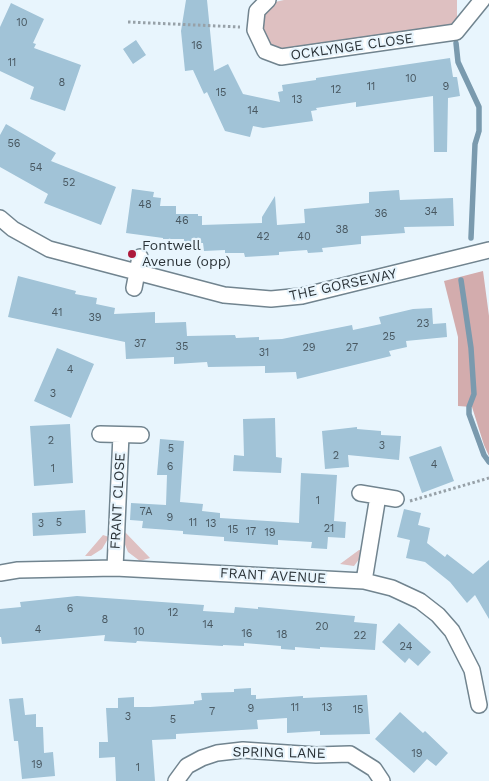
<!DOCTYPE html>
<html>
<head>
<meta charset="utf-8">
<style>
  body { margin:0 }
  canvas { display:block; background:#e8f5fd }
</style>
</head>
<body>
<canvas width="489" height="781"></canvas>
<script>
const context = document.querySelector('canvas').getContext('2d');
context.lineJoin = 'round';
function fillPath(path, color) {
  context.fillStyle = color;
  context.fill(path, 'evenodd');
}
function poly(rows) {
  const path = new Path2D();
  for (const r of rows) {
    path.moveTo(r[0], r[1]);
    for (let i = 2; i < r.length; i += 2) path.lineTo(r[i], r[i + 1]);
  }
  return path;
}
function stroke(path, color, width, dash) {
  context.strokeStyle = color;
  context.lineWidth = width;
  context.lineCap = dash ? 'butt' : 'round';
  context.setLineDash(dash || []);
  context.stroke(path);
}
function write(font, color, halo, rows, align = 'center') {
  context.font = font + ' "Work Sans",sans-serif';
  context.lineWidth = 4.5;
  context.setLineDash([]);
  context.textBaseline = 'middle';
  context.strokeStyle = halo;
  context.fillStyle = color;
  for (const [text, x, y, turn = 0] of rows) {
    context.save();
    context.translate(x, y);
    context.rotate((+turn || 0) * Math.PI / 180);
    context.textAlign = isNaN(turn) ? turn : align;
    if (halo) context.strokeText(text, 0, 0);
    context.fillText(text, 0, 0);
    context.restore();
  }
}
fillPath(poly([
  [284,0,457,0,457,18,452,26,282,51,268,45,262,29,262,14,275,2],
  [124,531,150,558,140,561,128,552,122,537],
  [103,535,109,537,102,549,91,556,85,556],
  [359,550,363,550,360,558,354,566,340,564]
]), '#dec0c1');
fillPath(poly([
  [483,271,489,316,489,456,484,445,472,407,458,406,458,337,444,281]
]), '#d3acad');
stroke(poly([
  [456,43,458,62,479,107,479,131,475,144,471,238],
  [461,280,471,348,474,394,469,407,469,414,484,455,489,462]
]), '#7a9aae', 5.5);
fillPath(poly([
  [186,0,207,0,214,71,228,64,243,94,280,102,278,92,283,91,282,85,316,80,316,78,450,58,453,77,457,77,460,96,448,98,447,152,434,152,433,96,356,107,356,102,316,108,317,110,311,111,313,121,263,128,253,126,250,137,225,131,207,92,204,94,193,70,185,71,181,31],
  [11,3,44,19,33,43,36,44,34,48,81,65,65,111,30,99,34,87,0,71,0,27],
  [136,40,146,55,133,64,123,49],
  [6,124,56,153,51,161,116,187,101,225,44,203,48,194,0,167,0,135],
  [132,189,154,192,153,197,161,198,160,206,176,206,176,214,198,214,198,216,202,216,202,225,262,223,262,217,275,196,277,225,305,223,304,209,369,203,369,192,399,190,400,200,453,198,454,226,404,227,405,233,361,236,361,244,322,248,323,252,308,253,307,250,279,252,279,255,245,257,244,253,225,253,225,250,204,251,203,243,184,243,184,239,163,239,163,238,126,233],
  [18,276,76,291,75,294,97,298,96,304,115,308,114,314,155,312,155,323,186,322,187,336,235,335,236,338,259,337,259,340,282,339,352,325,353,330,381,324,379,317,413,309,432,308,433,324,446,323,447,337,406,341,407,347,389,351,391,356,297,379,296,372,265,373,265,366,208,367,207,362,174,364,174,357,126,359,125,342,8,317],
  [57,348,94,364,71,418,34,401],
  [275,418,276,457,282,458,281,473,233,471,234,455,244,456,243,419],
  [70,424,73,483,34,486,30,426],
  [357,427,357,429,381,431,381,435,401,436,399,460,348,455,349,467,325,469,322,431],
  [160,439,184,441,180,502,203,504,202,511,220,513,220,518,299,523,301,473,337,475,334,521,346,522,345,538,328,537,327,549,311,548,312,542,278,540,278,545,224,541,224,537,183,534,183,531,142,528,143,521,130,520,131,503,166,505,167,475,157,475],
  [441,446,454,481,422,493,409,457],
  [404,509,421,513,418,525,430,528,427,543,445,557,447,554,473,574,489,560,489,619,475,595,467,603,450,582,425,562,406,558,410,540,397,537],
  [85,510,86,533,33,536,32,513],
  [77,596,204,605,203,611,234,613,235,607,258,609,258,607,355,616,354,622,377,624,375,650,320,647,320,649,295,647,295,650,281,649,281,646,244,643,244,646,223,645,223,646,137,641,136,643,104,641,105,635,2,644,1,637,0,637,0,609,21,607,20,602],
  [399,623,431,652,418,666,409,658,405,663,382,642],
  [251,688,251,695,256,695,256,699,303,696,303,698,367,695,370,734,320,735,320,731,287,733,287,718,257,720,258,729,176,734,176,739,152,740,155,781,116,781,115,757,99,758,99,742,108,742,106,708,118,708,118,698,134,697,134,707,150,707,194,704,194,701,202,700,201,693,234,692,234,689],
  [23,698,25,715,36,714,36,727,43,727,44,753,53,752,55,776,22,779,18,741,14,741,9,699],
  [400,712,423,733,425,731,448,753,436,766,427,759,414,773,375,739]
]), '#a1c3d7');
const street = poly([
  [268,0,257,11,255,30,265,51,281,57,456,32,482,0],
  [0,218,13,229,49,249,224,295,271,299,302,296,489,250],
  [134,288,140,257],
  [100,434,141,435],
  [360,493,396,499],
  [115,568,121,435],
  [0,573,18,570,115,568,364,581,392,588,420,601,438,615,452,631,472,670,479,705],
  [364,581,378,496],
  [176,781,187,766,202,758,217,753,243,750,316,755,350,754,374,769,382,781]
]);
stroke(street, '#71848f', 18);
stroke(poly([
  [128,22,240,27],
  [410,501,489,478]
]), '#97a1a8', 3, [2.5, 2.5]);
stroke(street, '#fff', 15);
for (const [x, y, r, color] of [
  [132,254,5,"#ae1a3c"]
]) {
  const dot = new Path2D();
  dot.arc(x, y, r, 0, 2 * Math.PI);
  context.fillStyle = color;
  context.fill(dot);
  stroke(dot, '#e8f5fd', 2);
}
write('11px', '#485760', null, [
  ["10",22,23],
  ["16",197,46],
  ["11",12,63],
  ["10",411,79],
  ["8",62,83],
  ["11",371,87],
  ["9",446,87],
  ["12",336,90],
  ["15",221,93],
  ["13",297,100],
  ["14",253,111],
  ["56",14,144],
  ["54",36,168],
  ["52",69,183],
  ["48",145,205],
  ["34",431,212],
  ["36",381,214],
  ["46",182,221],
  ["38",342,230],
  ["42",263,237],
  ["40",304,237],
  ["41",57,313],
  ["39",95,318],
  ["23",423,324],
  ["25",389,337],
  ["37",140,344],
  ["35",182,347],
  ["29",309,348],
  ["27",352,348],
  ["31",264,353],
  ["4",70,370],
  ["3",53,394],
  ["2",51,441],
  ["3",382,446],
  ["5",171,449],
  ["2",336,456],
  ["4",434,465],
  ["6",170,467],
  ["1",53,469],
  ["1",318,501],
  ["7A",146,512],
  ["9",170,518],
  ["5",59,523],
  ["11",193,523],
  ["3",41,524],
  ["13",211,524],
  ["21",329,529],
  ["15",233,530],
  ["17",251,532],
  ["19",270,533],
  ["6",70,609],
  ["12",173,613],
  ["8",105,620],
  ["14",208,625],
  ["20",322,627],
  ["4",38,630],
  ["10",139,632],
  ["16",247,634],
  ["18",282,635],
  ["22",360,636],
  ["24",406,647],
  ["11",295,708],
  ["13",327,708],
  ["9",251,709],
  ["15",358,710],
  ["7",212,712],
  ["3",128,717],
  ["5",173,720],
  ["19",417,754],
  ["19",37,765],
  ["1",138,768]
]);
write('14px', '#2b3338', '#e8f5fd', [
  ["OCKLYNGE CLOSE",352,47,-8],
  ["THE GORSEWAY",343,285,-12],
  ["FRANT CLOSE",118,501,-87],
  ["FRANT AVENUE",273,576,3],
  ["SPRING LANE",279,753,1]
]);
write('14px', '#2b3338', '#e8f5fd', [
  ["Fontwell",142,246],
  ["Avenue (opp)",142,262]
], 'left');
</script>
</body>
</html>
